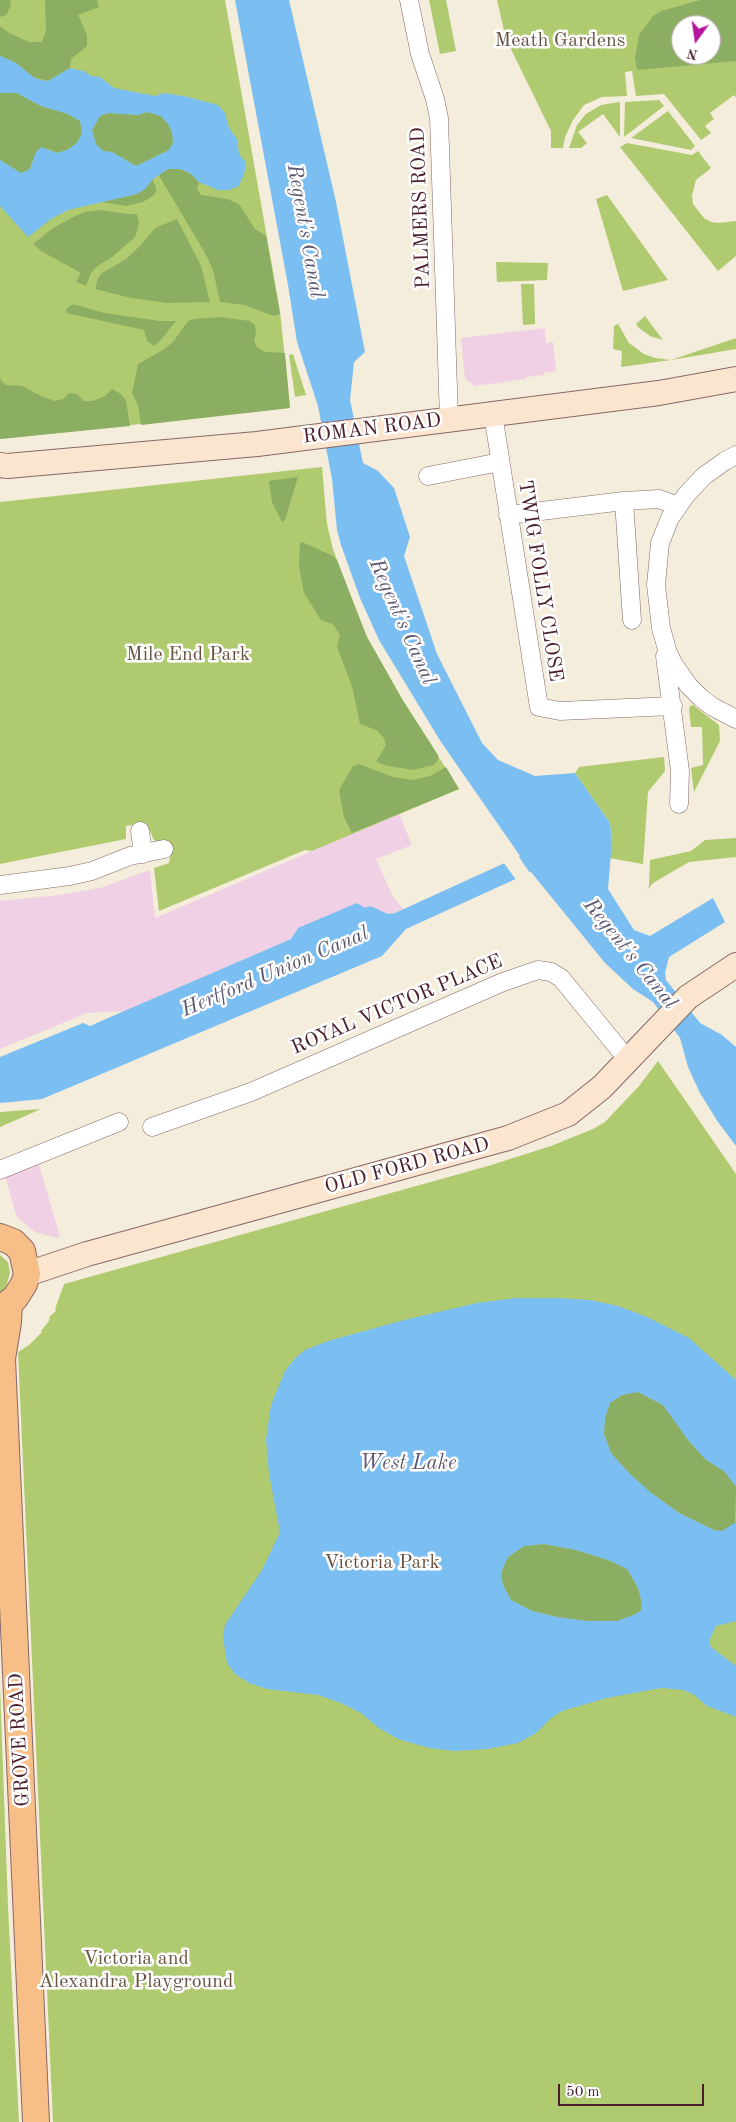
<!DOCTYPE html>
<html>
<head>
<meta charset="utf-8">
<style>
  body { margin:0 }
  #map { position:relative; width:736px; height:2122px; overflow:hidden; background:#f5eddb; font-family:"Old Standard TT",serif }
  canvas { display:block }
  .north { position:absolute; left:671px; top:15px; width:50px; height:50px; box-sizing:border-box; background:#fff; border:1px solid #b7a5aa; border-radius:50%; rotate:194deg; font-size:14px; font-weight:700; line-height:20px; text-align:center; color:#4a1f2b }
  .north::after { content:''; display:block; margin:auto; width:18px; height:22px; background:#b5179e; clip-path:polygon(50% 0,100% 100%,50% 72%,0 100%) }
  .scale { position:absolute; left:558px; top:2084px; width:146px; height:22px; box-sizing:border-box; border:2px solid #4a1f2b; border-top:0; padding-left:6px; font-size:15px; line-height:18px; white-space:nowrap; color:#4a1f2b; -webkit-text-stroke:4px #fff; paint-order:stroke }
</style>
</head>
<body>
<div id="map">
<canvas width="736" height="2122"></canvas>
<div class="north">N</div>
<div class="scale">50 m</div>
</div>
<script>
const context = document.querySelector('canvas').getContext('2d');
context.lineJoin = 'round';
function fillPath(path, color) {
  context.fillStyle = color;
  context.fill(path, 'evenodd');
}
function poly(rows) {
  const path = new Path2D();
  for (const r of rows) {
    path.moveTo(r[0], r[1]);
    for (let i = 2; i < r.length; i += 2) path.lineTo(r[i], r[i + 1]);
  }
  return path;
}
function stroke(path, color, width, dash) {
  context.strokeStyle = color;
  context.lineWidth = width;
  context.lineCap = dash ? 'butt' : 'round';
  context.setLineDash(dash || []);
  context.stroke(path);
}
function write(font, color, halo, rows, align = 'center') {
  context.font = font + ' "Old Standard TT",serif';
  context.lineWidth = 5;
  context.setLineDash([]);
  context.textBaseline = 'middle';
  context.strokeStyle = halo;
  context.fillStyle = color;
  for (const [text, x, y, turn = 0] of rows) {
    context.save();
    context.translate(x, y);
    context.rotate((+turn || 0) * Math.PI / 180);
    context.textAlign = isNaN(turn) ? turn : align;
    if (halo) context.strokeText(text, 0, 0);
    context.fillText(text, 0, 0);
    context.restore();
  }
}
fillPath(poly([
  [545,328,546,343,553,342,556,371,544,373,544,375,526,377,526,379,475,386,465,379,461,338],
  [399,814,412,845,376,859,393,897,404,910,389,914,365,908,298,928,291,939,125,1011,87,1013,0,1049,0,901,59,895,100,888,150,870,155,918],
  [38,1161,60,1237,57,1238,35,1232,19,1219,15,1212,5,1175]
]), '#efd0e5');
fillPath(poly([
  [0,0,225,0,280,311,290,408,0,439],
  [429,0,446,0,456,51,440,54],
  [497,0,736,0,736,98,734,95,710,113,714,119,705,126,711,133,701,140,664,94,636,96,632,71,625,72,627,96,602,97,584,105,573,120,565,137,563,148,551,148,551,131,506,39],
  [681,25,711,25,711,55,681,55],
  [659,100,664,106,624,137,625,102],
  [620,102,620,137,603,114,578,132,587,143,581,148,569,148,577,125,586,114,601,105],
  [668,111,695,146,691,150,631,138],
  [627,143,692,155,698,151,711,168,696,180,692,195,693,204,704,218,711,222,718,223,736,221,736,256,718,271,620,147],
  [607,195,668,280,623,291,596,199],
  [496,262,548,263,547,280,497,282],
  [521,284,534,284,535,324,523,325],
  [645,316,663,340,650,336,639,328,636,324],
  [618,324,629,343,644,354,655,358,671,360,736,338,736,349,671,360,621,367,622,351,613,349,614,326],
  [293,354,306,395,295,397,289,355],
  [322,467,327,524,333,549,354,607,367,637,402,699,459,789,312,851,305,850,159,911,154,868,169,863,172,847,154,840,146,823,126,826,126,839,0,864,0,502],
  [693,705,719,725,720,741,694,792,691,768,703,765,702,727,691,727,689,709,690,706],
  [664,757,665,771,648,792,643,864,609,858,612,841,610,823,575,773,579,767],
  [736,838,736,857,689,862,653,883,647,890,649,886,650,860,691,851,705,840],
  [658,1061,736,1174,736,2122,53,2122,18,1352,29,1345,42,1332,41,1331,49,1321,50,1316,56,1311,55,1309,64,1284,488,1166,551,1146,593,1129,605,1122,639,1086],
  [41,1109,0,1127,0,1112],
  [0,1255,8,1262,10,1273,6,1287,0,1295],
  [0,1685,8,1907,19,2122,0,2122]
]), '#b0ca70');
fillPath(poly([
  [0,0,10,0,11,6,6,15,0,17],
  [45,0,97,0,99,7,78,15,87,35,87,46,71,59,70,68,48,81,33,77,16,63,0,56,0,26,9,33,29,42,42,42,46,31],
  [700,0,736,0,736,61,637,70,635,58,639,35,653,16,661,11],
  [681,25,711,25,711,55,681,55],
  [9,92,17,93,41,106,68,114,80,121,82,133,77,143,67,150,57,153,49,149,32,161,30,169,21,173,0,160,0,93],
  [147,112,161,116,168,124,172,132,173,143,169,150,136,166,112,152,103,151,96,144,92,130,100,116,108,113,138,115],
  [168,169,180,169,190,173,199,182,197,189,201,195,227,199,239,204,255,229,266,236,280,314,274,316,244,305,220,302,213,270,205,253,158,174],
  [152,179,156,187,156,191,154,195,143,202,126,206,102,202,137,194,149,184],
  [100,210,127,214,137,214,139,223,135,237,112,257,96,267,91,273,86,286,76,282,81,273,41,251,33,244,53,228,71,218,84,212],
  [177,219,201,266,210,302,168,303,131,298,95,289,98,278,102,273,126,259,140,246,155,228],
  [73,304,104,313,160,321,176,321,160,341,154,346,147,341,144,330,66,313,66,309],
  [220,317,250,321,255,325,256,333,254,341,257,347,265,352,285,353,290,408,141,425,138,405,132,393,138,364,163,350,173,342,188,321,194,319],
  [0,376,1,381,6,385,22,386,41,396,55,401,63,399,69,393,77,394,84,401,93,401,105,396,112,389,121,394,126,401,130,426,0,439],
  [298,477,285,520,282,522,272,502,269,481],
  [302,542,331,555,337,560,367,637,402,699,438,755,438,760,433,765,414,770,388,766,376,762,386,745,384,738,376,730,360,724,352,686,337,647,340,635,333,624,321,620,304,593,299,566,300,543],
  [359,764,393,777,413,780,430,776,446,767,459,789,352,833,344,817,339,790,353,766],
  [638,1392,663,1405,688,1440,705,1459,725,1472,734,1483,736,1487,735,1524,722,1531,714,1530,679,1513,650,1492,629,1473,611,1453,604,1434,605,1418,610,1403,622,1395],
  [544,1544,576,1550,608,1560,627,1569,638,1588,642,1603,641,1610,636,1614,617,1621,587,1621,557,1617,532,1611,511,1600,503,1585,501,1573,508,1557,524,1546]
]), '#8cae62');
fillPath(poly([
  [235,0,289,0,336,202,365,352,354,362,350,400,363,463,378,471,394,488,410,537,404,556,437,654,482,743,498,760,535,776,575,773,610,823,612,841,608,889,634,930,650,936,713,898,725,922,669,957,665,973,666,980,700,1023,722,1035,736,1047,736,1146,718,1122,700,1093,688,1067,680,1038,653,1002,633,989,605,963,531,872,406,929,382,956,42,1099,0,1103,0,1057,83,1023,90,1026,115,1015,291,939,298,928,357,903,365,908,370,906,388,914,395,913,520,856,441,742,379,640,360,598,341,545,337,530,332,479,318,406,297,342,288,285],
  [0,56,16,63,33,77,41,80,48,81,70,68,84,71,91,76,100,77,114,88,155,96,164,93,188,97,218,105,225,113,229,128,237,139,239,154,246,163,244,174,239,186,229,190,218,190,199,182,190,173,180,169,168,169,153,179,145,189,137,194,68,210,51,219,28,237,0,206,0,160,21,173,30,169,36,152,41,147,57,153,67,150,77,143,82,133,80,121,68,114,41,106,17,93,0,93],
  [147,112,161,116,168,124,172,132,173,143,169,150,136,166,112,152,103,151,96,144,92,130,100,116,108,113,138,115],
  [515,1298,558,1298,590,1300,618,1306,645,1316,689,1338,736,1380,736,1487,725,1472,705,1459,688,1440,663,1405,638,1392,622,1395,610,1403,605,1418,604,1434,611,1453,629,1473,650,1492,679,1513,714,1530,722,1531,736,1522,736,1621,716,1626,709,1641,711,1647,736,1666,736,1717,707,1706,693,1694,683,1690,661,1688,607,1698,562,1711,550,1719,536,1733,518,1743,487,1749,455,1751,429,1748,398,1739,379,1728,361,1713,341,1703,318,1695,267,1689,249,1683,235,1674,227,1663,223,1637,225,1625,262,1570,280,1532,269,1474,266,1439,271,1405,285,1371,295,1358,305,1350,328,1341,404,1320,477,1303],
  [544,1544,576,1550,608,1560,627,1569,638,1588,642,1603,641,1610,636,1614,617,1621,587,1621,557,1617,532,1611,511,1600,503,1585,501,1573,508,1557,524,1546]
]), '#7bbef1');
fillPath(poly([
  [514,851,515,851,534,879,530,875,517,881,503,862,516,855]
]), '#f5eddb');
const minor = poly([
  [409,0,420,54,435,99,439,118,449,419],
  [493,414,539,707,560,711,673,706],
  [736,455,725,461,704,476,686,495,670,518,660,543,656,585,661,628,668,653,674,665,689,686,701,698,713,707,736,719],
  [428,476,500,462],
  [624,501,632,620],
  [508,515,624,501,659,499,678,506],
  [665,656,680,771,679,804],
  [140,831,143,854],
  [0,885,70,876,92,871,130,856,164,849],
  [152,1127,251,1092,503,982,538,970,551,972,561,978,628,1060],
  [0,1170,119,1122]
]);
const secondary = poly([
  [0,465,7,466,257,444,659,393,736,379],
  [27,1274,87,1254,508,1138,568,1114,602,1087,688,997,736,965]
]);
const primary = poly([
  [0,1237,13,1242,22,1251,27,1274,24,1284,15,1298,0,1310],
  [9,1305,8,1322,2,1359,36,2122]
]);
stroke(minor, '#866769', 19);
stroke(secondary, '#866769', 26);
stroke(primary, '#866769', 28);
stroke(minor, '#fff', 18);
stroke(secondary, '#fce5cf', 24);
stroke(primary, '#f7be87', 26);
write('20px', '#695240', '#fff', [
  ["Meath Gardens",560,41],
  ["Mile End Park",188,655],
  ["Victoria Park",382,1563],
  ["Victoria and",136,1959],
  ["Alexandra Playground",136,1982]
]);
write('20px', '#4a1f2b', '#fff', [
  ["PALMERS ROAD",421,208,-92],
  ["ROMAN ROAD",372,429,-7],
  ["TWIG FOLLY CLOSE",540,581,81],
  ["ROYAL VICTOR PLACE",397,1005,-23],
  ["OLD FORD ROAD",407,1166,-15],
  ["GROVE ROAD",20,1740,-93]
]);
write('italic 21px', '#5b5770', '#fff', [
  ["Regent's Canal",305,231,80],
  ["Regent's Canal",402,622,66],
  ["Regent's Canal",630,954,51],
  ["Hertford Union Canal",275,972,-23],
  ["West Lake",408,1463]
]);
</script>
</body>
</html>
